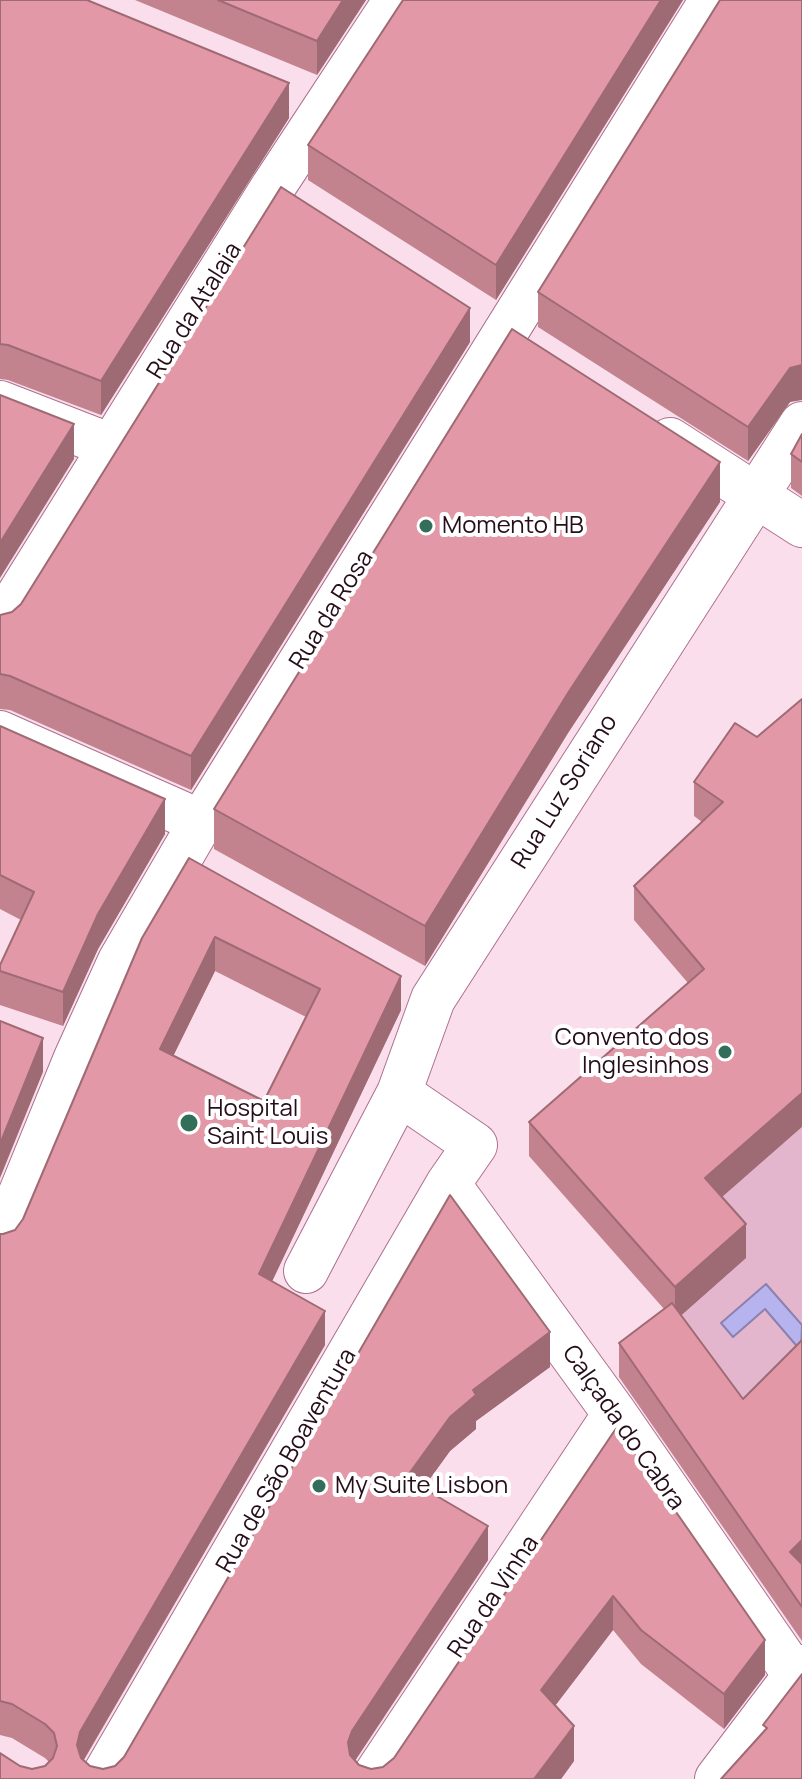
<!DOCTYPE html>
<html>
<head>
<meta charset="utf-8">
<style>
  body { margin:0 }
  canvas { display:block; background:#fadeeb }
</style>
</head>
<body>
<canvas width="802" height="1779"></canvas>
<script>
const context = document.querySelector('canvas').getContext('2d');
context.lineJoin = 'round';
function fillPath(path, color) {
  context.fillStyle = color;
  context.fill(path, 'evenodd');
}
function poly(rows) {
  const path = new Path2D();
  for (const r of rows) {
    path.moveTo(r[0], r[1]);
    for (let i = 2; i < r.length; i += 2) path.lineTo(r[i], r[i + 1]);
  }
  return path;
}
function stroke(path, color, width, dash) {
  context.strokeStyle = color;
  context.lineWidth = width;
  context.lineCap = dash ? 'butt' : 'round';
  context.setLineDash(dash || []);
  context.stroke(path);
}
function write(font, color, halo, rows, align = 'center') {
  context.font = font + ' Manrope,sans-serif';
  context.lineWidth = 8;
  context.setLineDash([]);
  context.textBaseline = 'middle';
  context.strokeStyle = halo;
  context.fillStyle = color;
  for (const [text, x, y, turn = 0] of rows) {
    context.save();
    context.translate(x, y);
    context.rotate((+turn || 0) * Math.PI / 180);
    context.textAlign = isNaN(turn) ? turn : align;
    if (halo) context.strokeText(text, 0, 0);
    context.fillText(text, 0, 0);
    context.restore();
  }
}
fillPath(poly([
  [802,1127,802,1376,762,1419,675,1321,746,1258,705,1212]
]), '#e4b6cd');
const water = poly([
  [766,1284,802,1325,801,1351,765,1309,733,1337,721,1323,766,1284]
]);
fillPath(water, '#b7b3ee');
stroke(water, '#8b81ae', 2);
const minor = poly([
  [0,403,111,446],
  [670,440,802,525],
  [0,625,273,187,396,0],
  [0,733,201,822],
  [448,1184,615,1414,795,1675],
  [0,1244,76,1058,120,961,201,822,712,0],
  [306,1271,399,1093],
  [102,1779,448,1184,475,1145,399,1093,433,999,802,424],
  [373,1779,615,1414],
  [717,1779,802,1667]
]);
stroke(minor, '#ae6f90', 46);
stroke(minor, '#fff', 44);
fillPath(poly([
  [0,0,289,118,101,415,8,380,0,379],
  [135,0,366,0,317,75],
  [403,0,683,0,496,300,308,180,308,145],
  [538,292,790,402,748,461,538,327],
  [470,342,191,790,10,710,0,709,0,615,12,612],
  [802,434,802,496,791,488,791,454],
  [720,502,568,733,425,966,214,849,214,809],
  [735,723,722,1197,746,1258,681,1315,743,1399,802,1340,802,1641,619,1377,619,1343,664,1309,529,1156,529,1122,688,983,634,920,634,886,702,822,694,816,694,782],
  [0,726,165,834,98,949,63,1026,0,1005,0,965,21,920,0,909],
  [189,858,401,1010,272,1281,325,1345,84,1760,90,1766,103,1769,115,1766,124,1757,450,1195,550,1367,476,1421,476,1429,450,1451,423,1488,488,1560,355,1761,359,1765,371,1769,383,1767,394,1758,617,1427,765,1675,724,1729,641,1664,613,1630,555,1706,574,1761,561,1779,0,1779,20,1766,32,1769,45,1766,49,1762,45,1758,12,1738,0,1735,0,1234,3,1234,15,1230,23,1219],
  [215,971,306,1017,264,1101,173,1056]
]), '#c2838f');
fillPath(poly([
  [343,0,366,0,317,75,317,41],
  [661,0,683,0,496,300,496,265],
  [289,83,289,118,101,415,101,381],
  [470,308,470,342,191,790,191,756],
  [802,365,802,400,790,402,748,461,748,427,790,368],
  [74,424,74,459,0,578,0,543],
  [720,462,720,502,568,733,425,966,425,926,568,693],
  [165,799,165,834,98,949,63,1026,63,992,98,914],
  [215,937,215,971,160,1083,160,1049],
  [401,976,401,1010,259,1309,259,1274],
  [43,1038,43,1072,0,1178,0,1144],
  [802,1093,802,1127,705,1212,705,1178],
  [746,1224,746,1258,675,1321,675,1287],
  [325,1311,325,1345,80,1766,77,1745,80,1732],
  [550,1332,550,1367,476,1421,476,1429,450,1451,406,1512,406,1478,450,1417,473,1390],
  [488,1526,488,1560,352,1765,348,1742,352,1731],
  [802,1540,802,1575,790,1552],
  [613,1596,613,1630,541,1724,541,1690],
  [765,1640,765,1675,724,1729,724,1694],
  [574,1726,574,1761,561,1779,534,1779]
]), '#9e6a74');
const building = poly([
  [0,0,87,0,289,83,101,381,8,345,0,344,0,0],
  [218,0,343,0,317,41,218,0],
  [403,0,661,0,496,265,308,145,403,0],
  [720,0,802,0,802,365,790,368,748,427,538,292,720,0],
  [281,187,470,308,191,756,10,676,0,674,0,615,12,612,21,604,281,187],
  [512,329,720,462,568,693,425,926,214,809,512,329],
  [0,395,74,424,0,543,0,395],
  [802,434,802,462,791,454,802,434],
  [802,699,802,1093,705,1178,746,1224,675,1287,529,1122,704,969,634,886,723,802,694,782,735,723,757,737,802,699],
  [0,726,165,799,98,914,63,992,0,971,0,965,34,892,0,875,0,726],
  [189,858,401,976,259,1274,325,1311,80,1732,77,1745,81,1758,90,1766,103,1769,115,1766,124,1757,450,1195,550,1332,473,1390,476,1395,450,1417,406,1478,488,1526,352,1731,348,1742,350,1755,359,1765,371,1769,383,1767,394,1758,617,1427,765,1640,724,1694,641,1630,613,1596,541,1690,574,1726,534,1779,0,1779,0,1753,20,1766,32,1769,45,1766,53,1758,57,1746,54,1733,45,1724,12,1704,0,1701,0,1234,3,1234,15,1230,23,1219,142,938,189,858],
  [215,937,320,989,264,1101,160,1049,215,937],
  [0,1021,43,1038,0,1144,0,1021],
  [672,1303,743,1399,802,1340,802,1540,790,1552,802,1564,802,1607,619,1343,672,1303],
  [802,1674,802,1779,721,1779,767,1728,763,1725,802,1674]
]);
fillPath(building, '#e298a6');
stroke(building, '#9e6a74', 2);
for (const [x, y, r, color] of [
  [426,526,8,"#326e59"],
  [725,1052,8,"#326e59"],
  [189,1123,10,"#326e59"],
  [319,1486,8,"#326e59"]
]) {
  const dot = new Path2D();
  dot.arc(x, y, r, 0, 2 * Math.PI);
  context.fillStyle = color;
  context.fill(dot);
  stroke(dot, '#fff', 3);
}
write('24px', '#250d1a', '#fff', [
  ["Rua da Atalaia",195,311,-58],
  ["Rua da Rosa",332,610,-58],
  ["Rua Luz Soriano",565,792,-58],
  ["Calçada do Cabra",623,1428,55],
  ["Rua de São Boaventura",287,1461,-60],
  ["Rua da Vinha",494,1597,-56]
]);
write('24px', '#250d1a', '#fff', [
  ["Momento HB",442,526],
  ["Convento dos",709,1038,"right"],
  ["Inglesinhos",709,1066,"right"],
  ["Hospital",207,1109],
  ["Saint Louis",207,1137],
  ["My Suite Lisbon",335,1486]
], 'left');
</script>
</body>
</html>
